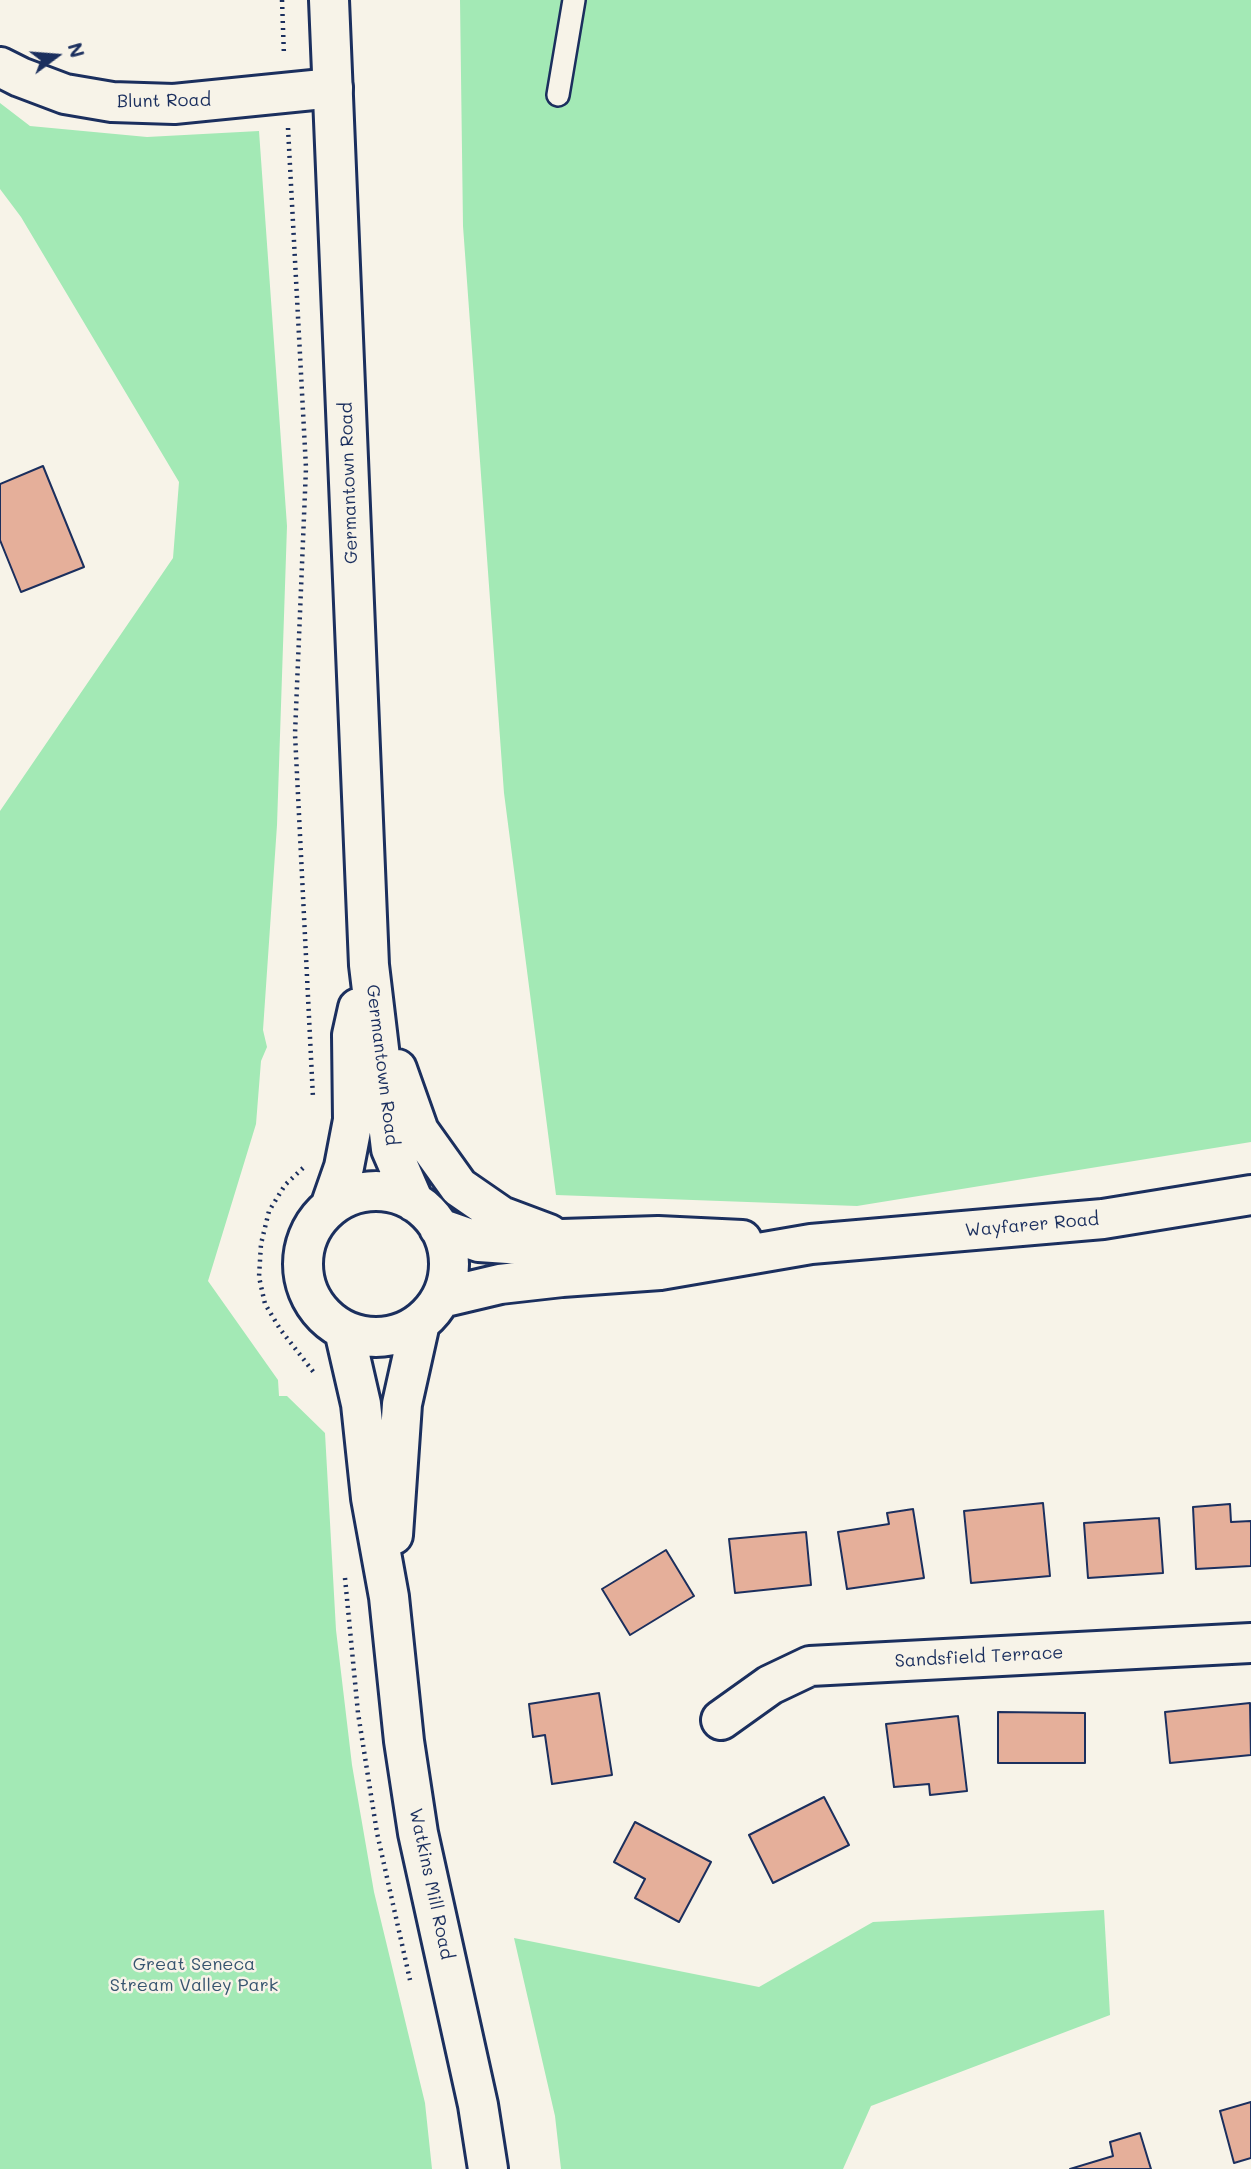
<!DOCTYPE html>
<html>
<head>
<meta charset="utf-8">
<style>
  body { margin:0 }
  #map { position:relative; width:1251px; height:2169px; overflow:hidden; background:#f7f3e8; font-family:Mali,sans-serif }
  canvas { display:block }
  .north { position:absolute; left:21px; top:21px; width:70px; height:70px; -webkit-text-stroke:5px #f7f3e8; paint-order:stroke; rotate:74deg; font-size:19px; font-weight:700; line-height:28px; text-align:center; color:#1b2f5e }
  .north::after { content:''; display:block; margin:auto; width:24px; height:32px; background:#1b2f5e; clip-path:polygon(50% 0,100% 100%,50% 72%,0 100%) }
</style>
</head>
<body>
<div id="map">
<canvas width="1251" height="2169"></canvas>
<div class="north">N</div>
</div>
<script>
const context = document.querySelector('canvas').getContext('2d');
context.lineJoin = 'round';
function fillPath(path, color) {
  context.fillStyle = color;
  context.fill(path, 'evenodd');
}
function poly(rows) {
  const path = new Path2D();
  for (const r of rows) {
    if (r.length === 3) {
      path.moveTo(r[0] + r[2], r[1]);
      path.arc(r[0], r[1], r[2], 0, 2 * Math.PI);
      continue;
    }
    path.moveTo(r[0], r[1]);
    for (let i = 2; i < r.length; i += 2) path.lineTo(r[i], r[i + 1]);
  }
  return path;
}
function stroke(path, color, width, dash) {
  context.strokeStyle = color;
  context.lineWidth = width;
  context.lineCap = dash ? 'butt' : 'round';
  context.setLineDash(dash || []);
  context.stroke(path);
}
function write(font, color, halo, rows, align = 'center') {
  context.font = font + ' Mali,sans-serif';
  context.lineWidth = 5;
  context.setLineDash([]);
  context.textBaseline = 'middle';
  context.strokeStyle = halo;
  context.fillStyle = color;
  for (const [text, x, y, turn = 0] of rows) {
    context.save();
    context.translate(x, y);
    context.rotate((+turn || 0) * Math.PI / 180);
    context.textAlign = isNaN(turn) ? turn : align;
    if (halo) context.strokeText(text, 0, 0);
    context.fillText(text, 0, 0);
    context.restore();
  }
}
fillPath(poly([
  [460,0,1251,0,1251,1142,857,1206,556,1195,504,793,463,226],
  [0,103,30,126,147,137,259,131,287,526,277,825,263,1030,267,1047,261,1061,256,1124,208,1281,278,1380,279,1396,287,1396,325,1433,336,1630,352,1765,374,1892,425,2103,432,2169,0,2169,0,811,173,558,179,482,21,217,0,189],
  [1104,1910,1110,2015,871,2106,843,2169,561,2169,555,2116,514,1938,759,1987,873,1922]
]), '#a3e9b5');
const building = poly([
  [43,466,84,567,21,592,0,540,0,484,43,466],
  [1043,1503,1050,1576,971,1583,964,1511,1043,1503],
  [1230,1504,1231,1522,1251,1521,1251,1566,1196,1569,1193,1507,1230,1504],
  [913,1509,924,1578,847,1589,838,1532,889,1524,887,1513,913,1509],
  [1159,1518,1163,1573,1088,1578,1084,1523,1159,1518],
  [806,1532,811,1585,735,1593,729,1539,806,1532],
  [666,1550,694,1596,630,1635,602,1589,666,1550],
  [599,1693,612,1775,552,1784,545,1735,533,1737,529,1704,599,1693],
  [1250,1703,1251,1755,1170,1763,1165,1712,1250,1703],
  [998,1712,1085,1713,1085,1763,998,1763,998,1712],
  [958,1716,967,1791,930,1795,929,1784,894,1787,886,1724,958,1716],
  [824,1797,849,1845,773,1883,749,1835,824,1797],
  [635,1822,711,1862,679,1922,635,1898,645,1879,614,1862,635,1822],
  [1251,2102,1251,2158,1234,2163,1220,2111,1251,2102],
  [1140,2133,1151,2169,1070,2169,1113,2156,1110,2142,1140,2133]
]);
fillPath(building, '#e5af9a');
stroke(building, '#1b2f5e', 2);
const service = poly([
  [558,95,574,0]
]);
const minor = poly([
  [0,67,20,77,65,94,112,102,174,104,333,88],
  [721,1720,770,1685,810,1666,1251,1643]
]);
const tertiary = poly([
  [329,0,369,965,391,1149,414,1202],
  [397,1069,419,1131,459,1187,501,1216,549,1234],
  [376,1264,73],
  [330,1207,344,1167,353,1120,352,1035,358,1008],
  [439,1228,479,1242,523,1245,562,1239,658,1236,742,1240],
  [441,1298,500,1284,562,1277,660,1270,811,1244,1103,1219,1251,1195],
  [344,1330,361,1404,371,1498,389,1597,404,1741,418,1833,478,2105,488,2169],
  [393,1535,402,1404,420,1323]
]);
stroke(service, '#1b2f5e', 26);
stroke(minor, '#1b2f5e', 44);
stroke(tertiary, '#1b2f5e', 44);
stroke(poly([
  [282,0,284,56],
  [288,128,306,468,295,734,313,1098],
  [303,1168,285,1185,269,1211,261,1244,259,1277,265,1304,280,1329,315,1374],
  [345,1578,358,1713,377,1833,410,1980]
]), '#1b2f5e', 4.5, [2, 5]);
stroke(service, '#f7f3e8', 21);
stroke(minor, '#f7f3e8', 38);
stroke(tertiary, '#f7f3e8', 38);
write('18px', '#1b2f5e', '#f7f3e8', [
  ["Blunt Road",164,101,-1],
  ["Germantown Road",349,483,-92],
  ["Germantown Road",382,1065,83],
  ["Wayfarer Road",1032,1225,-5],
  ["Sandsfield Terrace",979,1657,-3],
  ["Watkins Mill Road",431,1884,78]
]);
write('18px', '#36546f', '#f7f3e8', [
  ["Great Seneca",194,1964],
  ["Stream Valley Park",194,1985]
]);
</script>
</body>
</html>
